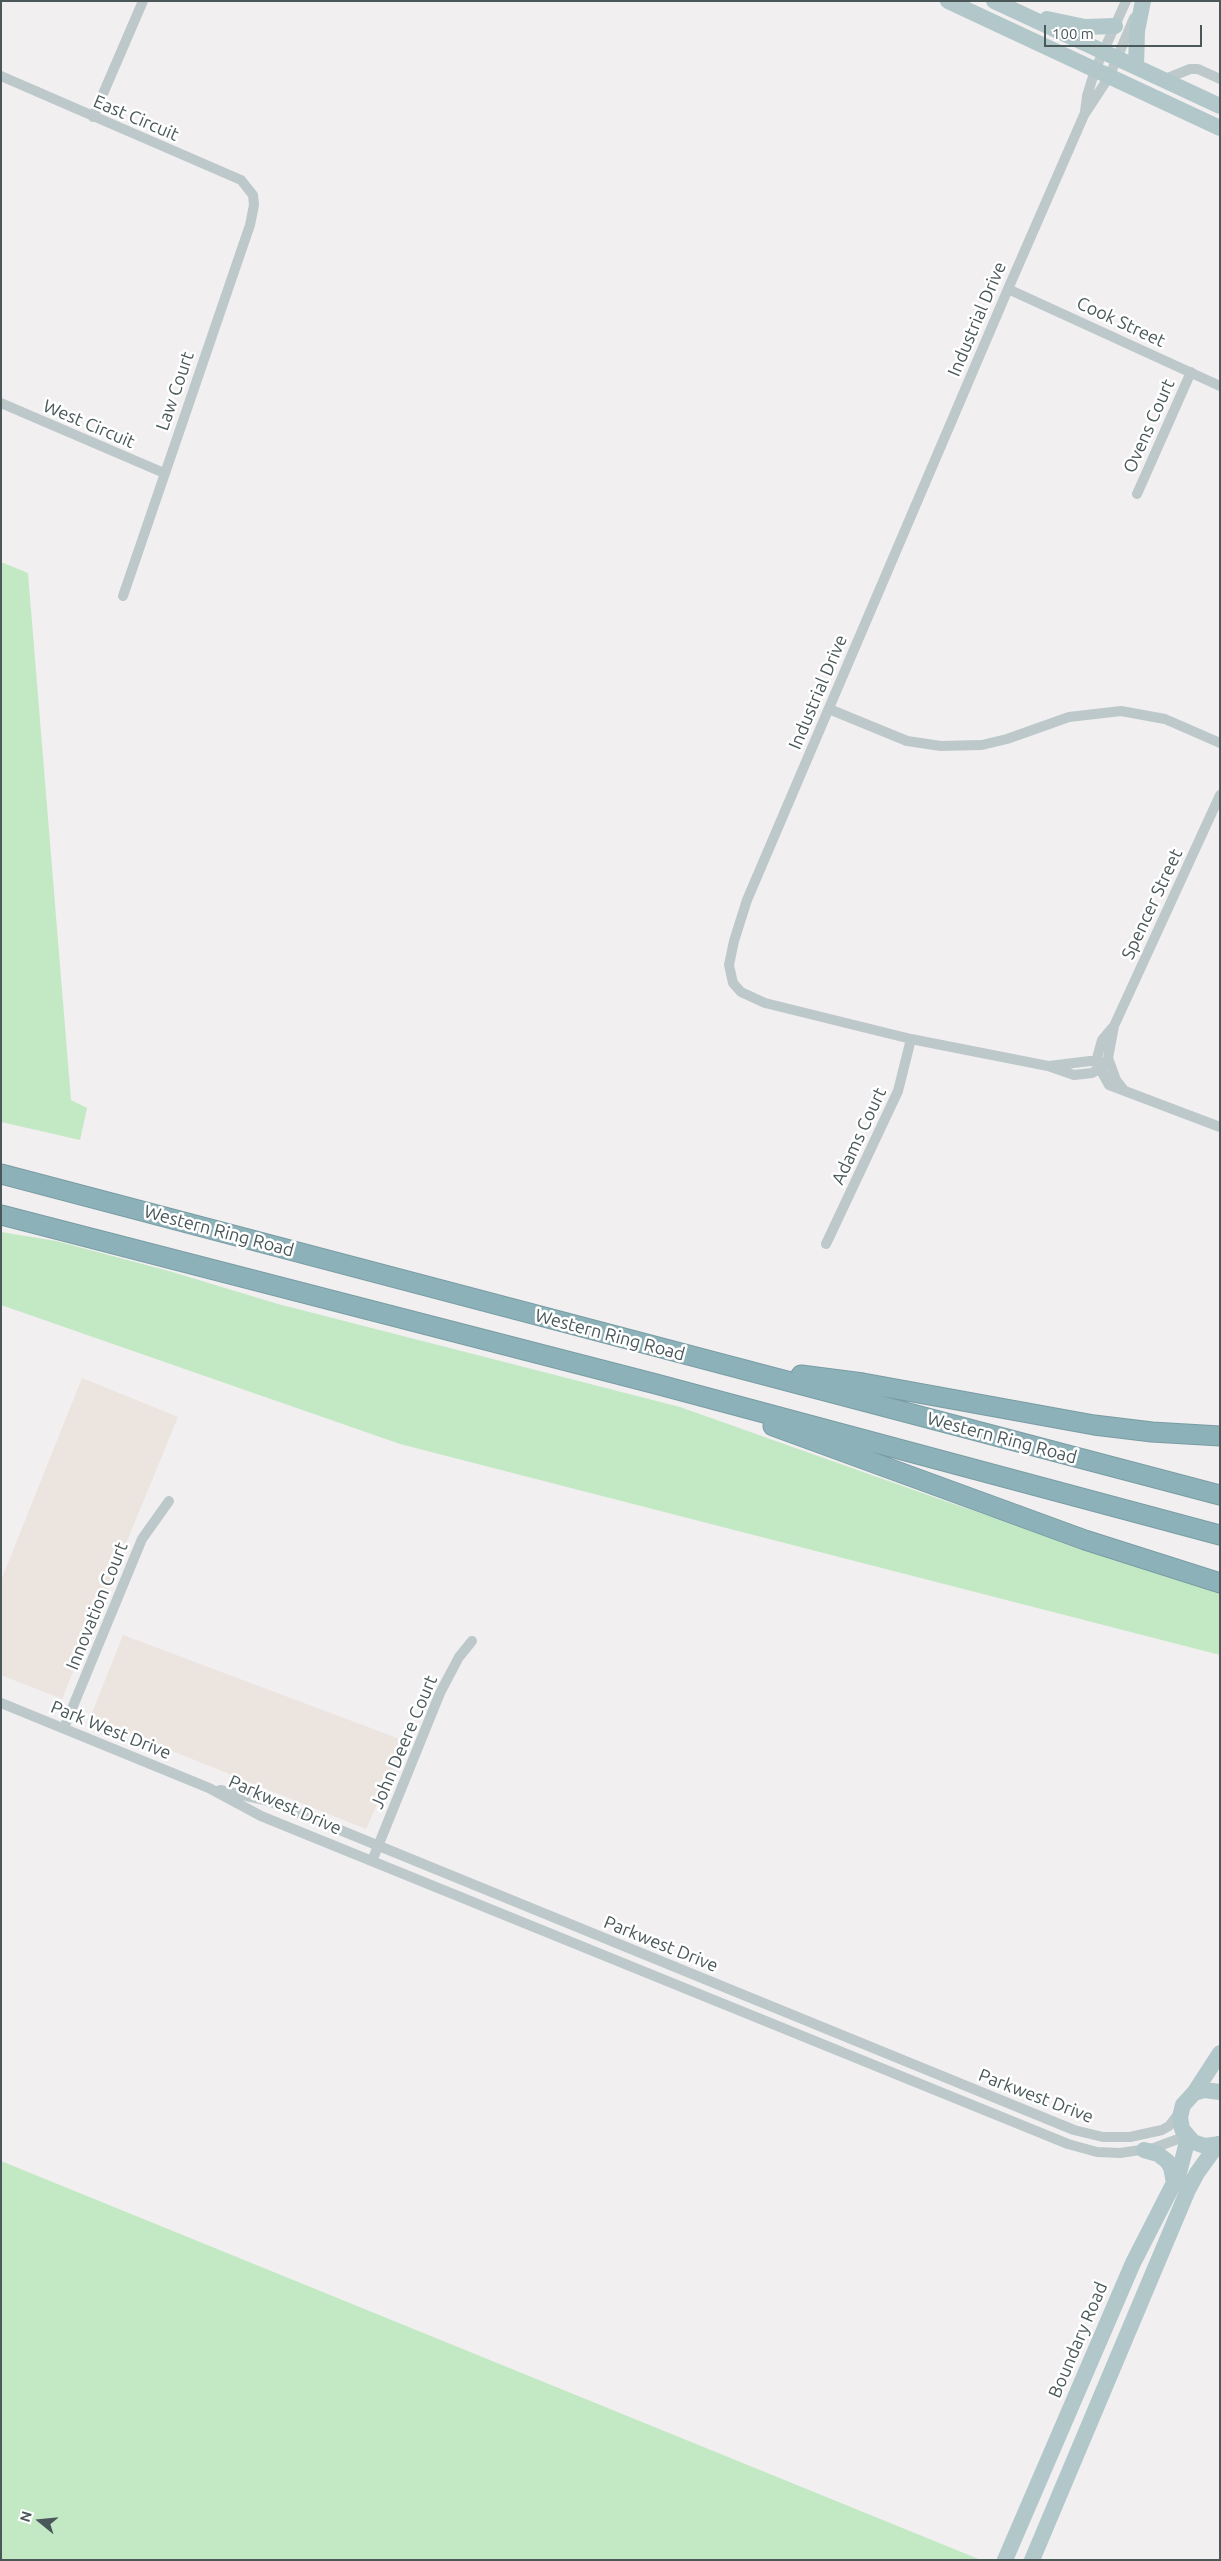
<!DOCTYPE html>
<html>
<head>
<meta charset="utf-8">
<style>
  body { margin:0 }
  #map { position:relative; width:1221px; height:2561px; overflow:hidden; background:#f1eff0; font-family:Ubuntu,sans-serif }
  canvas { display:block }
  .frame { position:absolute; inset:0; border:2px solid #4a585a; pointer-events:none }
  .north { position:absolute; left:15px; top:2496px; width:50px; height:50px; -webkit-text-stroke:4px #fff; paint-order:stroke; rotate:287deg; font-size:14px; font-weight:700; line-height:20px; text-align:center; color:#4a585a }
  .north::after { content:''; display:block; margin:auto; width:18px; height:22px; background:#4a585a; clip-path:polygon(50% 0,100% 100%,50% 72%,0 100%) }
  .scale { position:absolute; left:1044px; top:25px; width:158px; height:22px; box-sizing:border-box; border:2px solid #4a585a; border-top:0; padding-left:6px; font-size:15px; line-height:18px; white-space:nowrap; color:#4a585a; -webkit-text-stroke:4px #fff; paint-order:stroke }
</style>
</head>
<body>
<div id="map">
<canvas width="1221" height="2561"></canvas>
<div class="frame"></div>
<div class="north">N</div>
<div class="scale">100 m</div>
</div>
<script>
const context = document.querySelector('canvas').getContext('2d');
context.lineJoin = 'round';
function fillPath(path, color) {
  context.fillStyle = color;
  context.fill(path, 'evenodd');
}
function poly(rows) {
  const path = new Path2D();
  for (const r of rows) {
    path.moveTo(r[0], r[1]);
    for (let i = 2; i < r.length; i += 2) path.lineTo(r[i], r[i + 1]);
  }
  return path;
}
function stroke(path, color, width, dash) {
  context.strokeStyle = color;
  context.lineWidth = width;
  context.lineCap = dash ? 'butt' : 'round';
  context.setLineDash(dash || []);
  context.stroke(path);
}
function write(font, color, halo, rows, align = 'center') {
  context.font = font + ' Ubuntu,sans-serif';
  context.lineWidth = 5;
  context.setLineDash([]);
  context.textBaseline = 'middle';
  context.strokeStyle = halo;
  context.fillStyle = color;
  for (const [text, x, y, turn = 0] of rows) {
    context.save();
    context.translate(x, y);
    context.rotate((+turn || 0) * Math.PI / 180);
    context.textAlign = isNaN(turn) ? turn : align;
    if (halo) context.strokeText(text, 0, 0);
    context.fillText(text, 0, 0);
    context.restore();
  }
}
fillPath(poly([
  [82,1378,178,1417,62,1699,1,1675,1,1581],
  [123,1635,405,1741,366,1829,90,1718]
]), '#ece4df');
fillPath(poly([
  [1,562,28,573,71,1100,87,1108,80,1140,1,1122],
  [1,1232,56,1241,169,1271,278,1304,680,1407,942,1500,1220,1594,1220,1655,400,1444,1,1305],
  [1,2161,981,2560,1,2560]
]), '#c3e9c4');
const highway = poly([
  [1,1174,1220,1495],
  [1,1215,656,1384,1220,1535],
  [801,1375,863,1383,1094,1425,1152,1432,1220,1436],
  [773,1426,1085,1540,1220,1583]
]);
stroke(highway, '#789ca3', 21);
stroke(poly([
  [1,76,241,180,253,195,254,205,250,225,123,596],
  [1163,80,1190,69,1198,69,1220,79],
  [1085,112,1087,96,1095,70,1126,1],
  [93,117,143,1],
  [1008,289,1220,386],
  [1,403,164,473],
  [1137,494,1191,372],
  [829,709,907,741,941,746,982,745,1007,739,1069,717,1121,711,1165,719,1220,743],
  [1113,1027,1102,1040,1097,1058,1099,1067,1109,1085,1220,1127],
  [1109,1064,1092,1073,1074,1075,1048,1066,911,1039,765,1003,741,992,733,983,729,965,734,941,747,900,1008,289,1084,115,1109,77,1134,18],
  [1049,1066,1090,1061,1104,1063],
  [1124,1090,1116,1080,1108,1058,1114,1026,1220,795],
  [826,1244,898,1091,911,1039],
  [1,1703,209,1788,261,1816,1068,2144,1097,2152,1120,2153,1154,2148,1186,2136],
  [64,1728,142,1539,169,1501],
  [220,1790,269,1801,1074,2130,1103,2137,1130,2137,1162,2130,1169,2126,1180,2112],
  [372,1861,440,1693,459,1657,472,1641]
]), '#bdc8ca', 10);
stroke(poly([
  [948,1,1220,128],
  [994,1,1220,106],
  [1047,19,1085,27,1115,26],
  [1136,67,1137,31,1143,1],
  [1220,2092,1204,2090,1194,2093,1183,2105,1180,2117,1182,2129,1193,2142,1205,2146,1220,2144],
  [1194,2093,1220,2053],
  [1144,2150,1158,2154,1167,2161,1171,2167,1174,2183],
  [1005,2560,1133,2263,1179,2173,1188,2138],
  [1032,2560,1188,2190,1197,2173,1218,2144]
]), '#b2c7ca', 16);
stroke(highway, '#8db1b8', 19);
write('18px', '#4a585a', '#fff', [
  ["East Circuit",136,118,23],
  ["Industrial Drive",977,319,-67],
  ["Cook Street",1121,322,25],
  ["Law Court",175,391,-71],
  ["West Circuit",89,424,23],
  ["Ovens Court",1149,426,-66],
  ["Industrial Drive",818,692,-67],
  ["Spencer Street",1152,904,-65],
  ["Adams Court",859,1136,-65],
  ["Western Ring Road",219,1231,15],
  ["Western Ring Road",610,1335,15],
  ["Western Ring Road",1002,1438,15],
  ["Innovation Court",97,1606,-68],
  ["Park West Drive",111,1730,22],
  ["John Deere Court",404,1742,-67],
  ["Parkwest Drive",285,1805,24],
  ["Parkwest Drive",661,1944,22],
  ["Parkwest Drive",1036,2096,21],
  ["Boundary Road",1078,2340,-67]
]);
</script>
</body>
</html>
